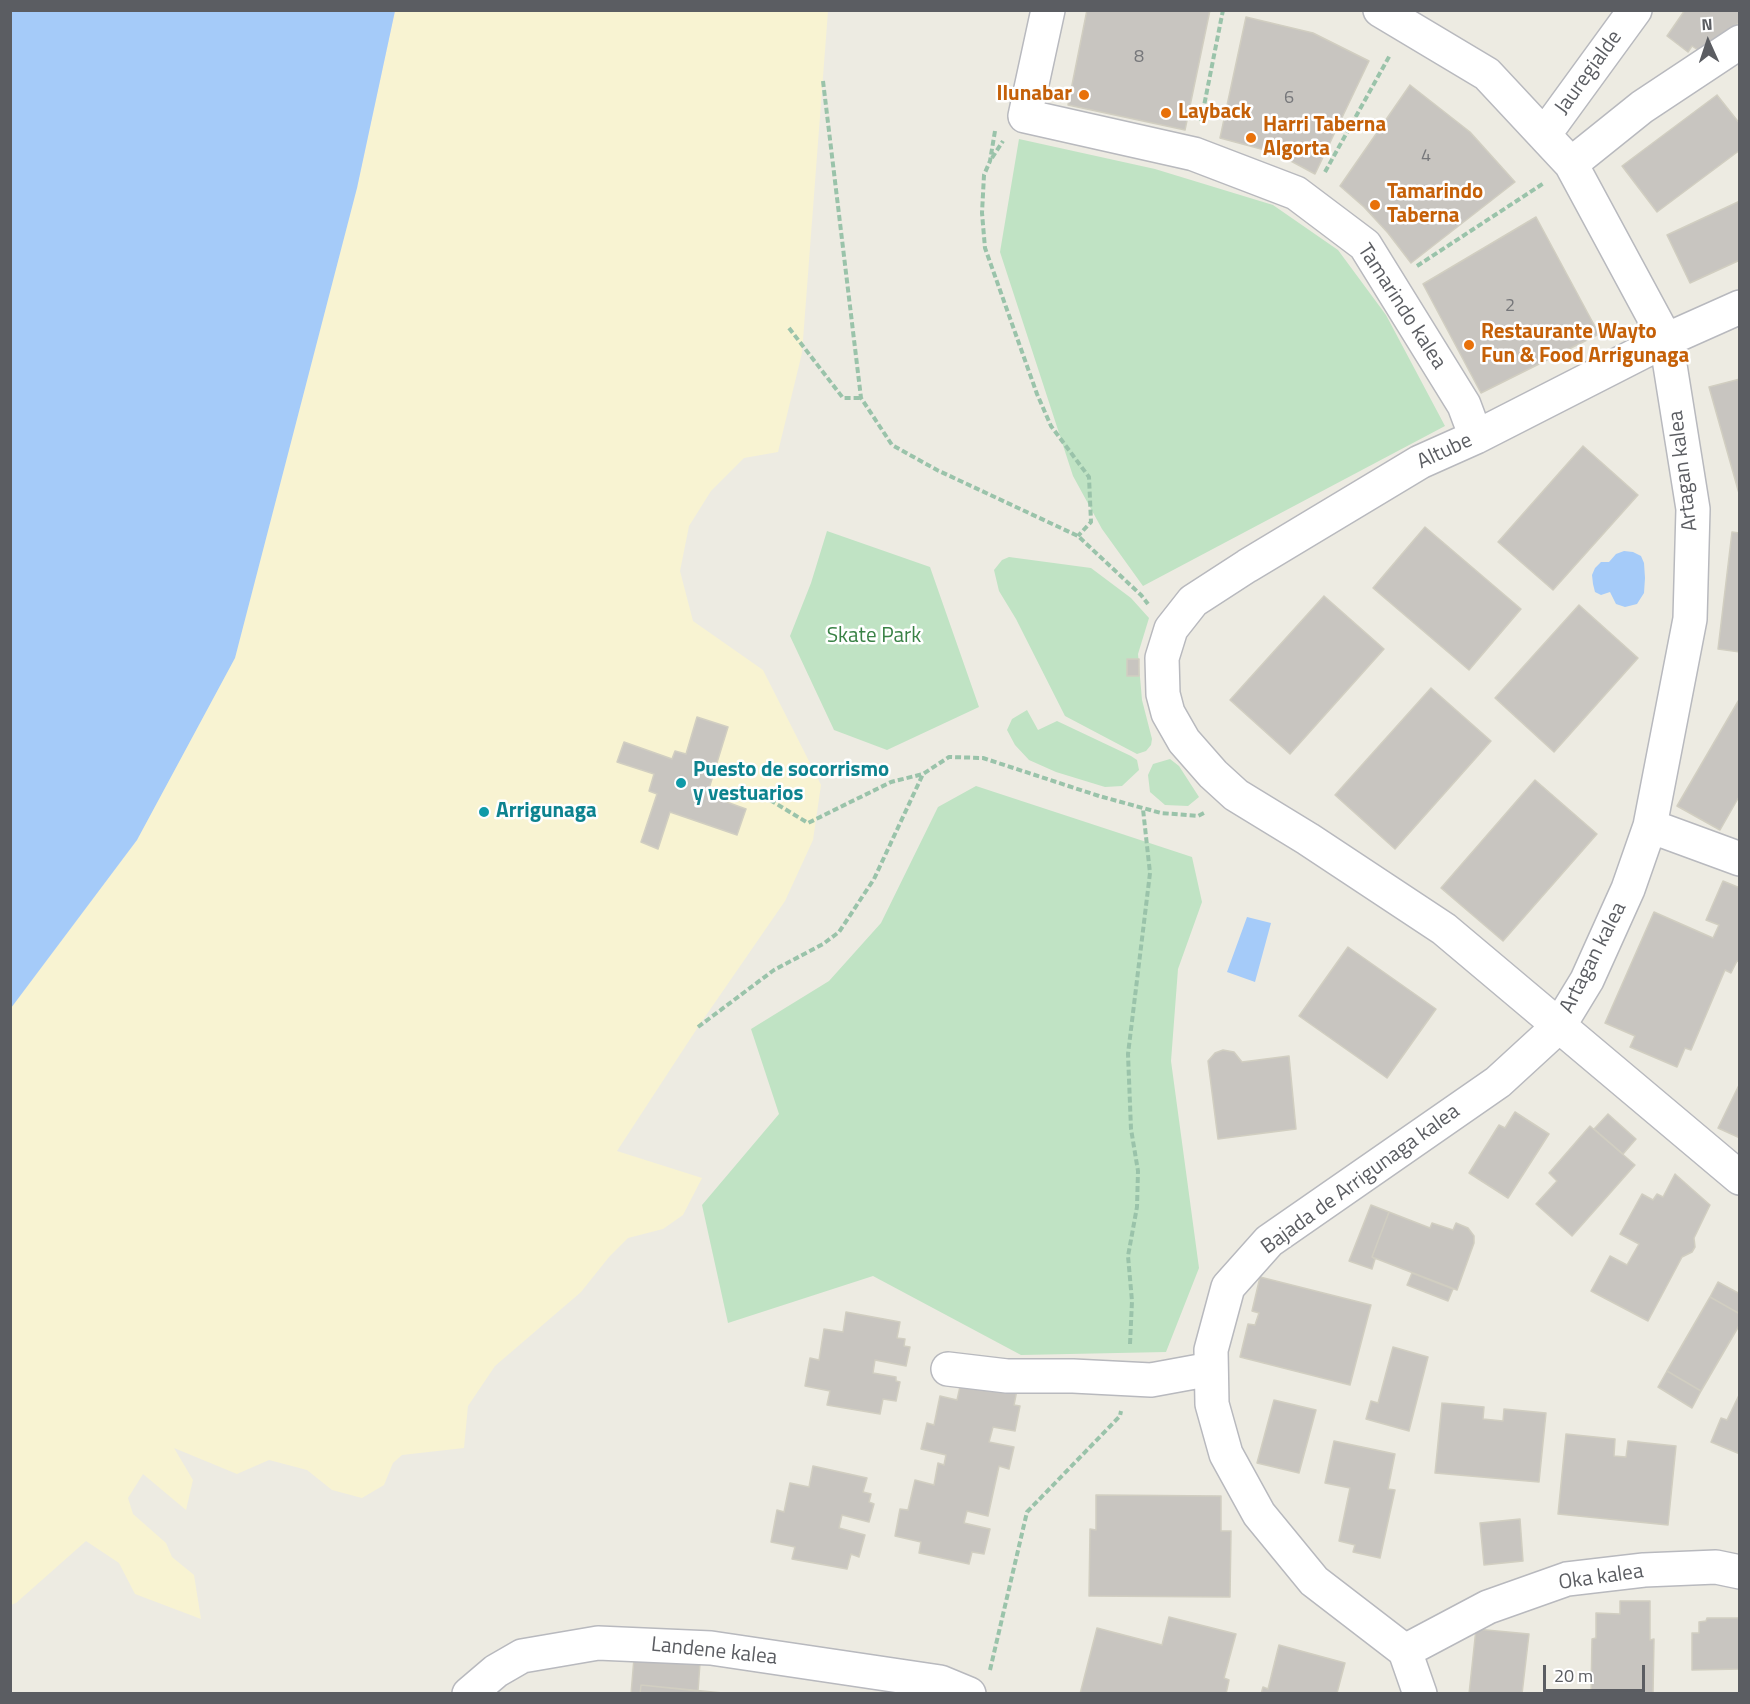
<!DOCTYPE html>
<html>
<head>
<meta charset="utf-8">
<style>
  body { margin:0 }
  #map { position:relative; width:1750px; height:1704px; overflow:hidden; background:#edebe2; font-family:"Titillium Web",sans-serif }
  canvas { display:block }
  .frame { position:absolute; inset:0; border:12px solid #5b5d62; pointer-events:none }
  .north { position:absolute; left:1678px; top:12px; width:60px; height:60px; -webkit-text-stroke:4px #fff; paint-order:stroke; rotate:357deg; font-size:16px; font-weight:700; line-height:24px; text-align:center; color:#5b5d62 }
  .north::after { content:''; display:block; margin:auto; width:21px; height:27px; background:#5b5d62; clip-path:polygon(50% 0,100% 100%,50% 72%,0 100%) }
  .scale { position:absolute; left:1543px; top:1665px; width:102px; height:27px; box-sizing:border-box; border:3px solid #5b5d62; border-top:0; padding-left:8px; font-size:18px; line-height:21px; white-space:nowrap; color:#5b5d62; -webkit-text-stroke:4px #fff; paint-order:stroke }
</style>
</head>
<body>
<div id="map">
<canvas width="1750" height="1704"></canvas>
<div class="frame"></div>
<div class="north">N</div>
<div class="scale">20 m</div>
</div>
<script>
const context = document.querySelector('canvas').getContext('2d');
context.lineJoin = 'round';
function fillPath(path, color) {
  context.fillStyle = color;
  context.fill(path, 'evenodd');
}
function poly(rows) {
  const path = new Path2D();
  for (const r of rows) {
    path.moveTo(r[0], r[1]);
    for (let i = 2; i < r.length; i += 2) path.lineTo(r[i], r[i + 1]);
  }
  return path;
}
function stroke(path, color, width, dash) {
  context.strokeStyle = color;
  context.lineWidth = width;
  context.lineCap = dash ? 'butt' : 'round';
  context.setLineDash(dash || []);
  context.stroke(path);
}
function write(font, color, halo, rows, align = 'center') {
  context.font = font + ' "Titillium Web",sans-serif';
  context.lineWidth = 5;
  context.setLineDash([]);
  context.textBaseline = 'middle';
  context.strokeStyle = halo;
  context.fillStyle = color;
  for (const [text, x, y, turn = 0] of rows) {
    context.save();
    context.translate(x, y);
    context.rotate((+turn || 0) * Math.PI / 180);
    context.textAlign = isNaN(turn) ? turn : align;
    if (halo) context.strokeText(text, 0, 0);
    context.fillText(text, 0, 0);
    context.restore();
  }
}
fillPath(poly([
  [1019,139,1155,169,1273,205,1338,250,1386,315,1445,426,1143,586,1102,529,1073,476,1000,252],
  [827,531,930,567,979,707,887,750,834,730,790,636,811,583],
  [1009,557,1091,568,1131,598,1149,618,1138,654,1142,700,1152,739,1151,745,1146,751,1137,754,1065,716,1016,619,999,591,994,570,1002,560],
  [1027,710,1038,730,1057,721,1131,756,1137,760,1139,770,1122,786,1105,787,1056,772,1029,760,1015,745,1007,730,1012,719],
  [1170,759,1179,766,1199,797,1188,806,1165,805,1150,792,1148,775,1153,764],
  [976,786,1192,857,1202,902,1178,969,1171,1061,1199,1268,1166,1352,1021,1355,873,1276,728,1323,702,1205,779,1114,751,1029,829,981,881,923,938,807]
]), '#c0e3c4');
fillPath(poly([
  [395,11,828,11,802,353,778,452,744,458,711,491,689,526,680,571,693,621,763,670,821,785,813,840,785,901,698,1027,617,1151,702,1178,683,1215,663,1229,628,1238,609,1257,581,1292,495,1366,468,1406,464,1448,402,1455,393,1463,384,1485,362,1498,332,1490,307,1470,269,1460,237,1474,174,1448,193,1480,186,1510,143,1474,128,1498,133,1514,166,1543,172,1557,194,1575,201,1619,135,1594,119,1563,86,1541,16,1603,11,1605,10,1008,137,840,357,188]
]), '#f8f3d2');
fillPath(poly([
  [11,10,395,11,357,188,235,658,137,840,11,1008],
  [1624,551,1633,552,1641,556,1644,563,1645,578,1644,593,1637,604,1625,607,1616,604,1610,592,1601,595,1595,592,1593,584,1592,575,1595,568,1601,562,1609,562,1616,554],
  [1247,917,1271,923,1255,982,1227,972]
]), '#a5cbf9');
const building = poly([
  [1087,10,1210,10,1185,130,1068,105,1087,10],
  [1685,10,1740,10,1740,22,1698,50,1692,46,1688,52,1667,36,1685,10],
  [1246,17,1313,33,1369,61,1315,174,1276,153,1220,138,1246,17],
  [1410,85,1470,132,1515,182,1411,263,1388,233,1364,207,1340,186,1410,85],
  [1717,95,1740,124,1740,150,1657,212,1622,166,1717,95],
  [1740,201,1740,260,1690,283,1667,235,1740,201],
  [1536,217,1599,334,1481,393,1423,284,1536,217],
  [1740,379,1740,497,1709,387,1740,379],
  [1583,446,1638,495,1553,590,1498,542,1583,446],
  [1425,527,1521,609,1469,670,1373,588,1425,527],
  [1732,532,1740,533,1740,652,1718,649,1732,532],
  [1324,596,1384,649,1290,754,1230,700,1324,596],
  [1579,605,1638,658,1554,752,1495,698,1579,605],
  [1127,659,1139,659,1139,676,1127,676,1127,659],
  [1431,688,1491,741,1395,849,1335,795,1431,688],
  [1740,698,1740,795,1720,830,1677,806,1740,698],
  [697,717,728,727,707,795,746,809,737,835,670,812,658,849,641,842,657,794,649,791,654,774,617,762,624,742,672,759,675,751,686,754,697,717],
  [1535,780,1597,834,1503,941,1441,888,1535,780],
  [1723,881,1740,888,1740,962,1737,961,1731,973,1725,970,1691,1050,1685,1048,1677,1067,1630,1047,1635,1036,1605,1023,1654,912,1713,938,1719,925,1706,920,1723,881],
  [1348,947,1436,1009,1387,1078,1299,1016,1348,947],
  [1223,1050,1234,1052,1242,1062,1289,1056,1296,1129,1218,1139,1208,1061,1215,1053,1223,1050],
  [1740,1083,1740,1138,1718,1128,1740,1083],
  [1515,1112,1549,1134,1508,1198,1469,1173,1499,1125,1505,1128,1515,1112],
  [1608,1114,1636,1139,1623,1154,1594,1129,1608,1114],
  [1590,1126,1635,1165,1572,1236,1536,1204,1557,1181,1549,1173,1590,1126],
  [1675,1174,1710,1205,1694,1238,1695,1247,1692,1252,1682,1257,1648,1321,1591,1291,1610,1256,1627,1265,1639,1244,1620,1234,1642,1194,1653,1200,1657,1194,1663,1197,1675,1174],
  [1371,1205,1389,1212,1372,1257,1375,1259,1372,1269,1349,1261,1371,1205],
  [1389,1212,1430,1228,1432,1223,1453,1230,1456,1223,1468,1228,1474,1236,1474,1243,1457,1290,1372,1257,1389,1212],
  [1412,1273,1453,1289,1448,1301,1407,1285,1412,1273],
  [1260,1277,1371,1305,1350,1385,1240,1357,1248,1324,1255,1325,1259,1313,1252,1311,1260,1277],
  [1718,1282,1740,1294,1740,1314,1710,1297,1718,1282],
  [1710,1297,1740,1314,1740,1324,1701,1391,1667,1371,1710,1297],
  [846,1312,900,1322,897,1338,905,1339,904,1346,910,1347,906,1366,875,1360,873,1373,896,1377,896,1381,900,1382,896,1401,883,1399,880,1414,827,1405,830,1391,805,1386,810,1358,819,1360,824,1329,843,1332,846,1312],
  [1393,1347,1428,1357,1409,1431,1366,1419,1371,1401,1378,1403,1393,1347],
  [1667,1371,1701,1391,1692,1408,1658,1387,1667,1371],
  [962,1378,1017,1390,1014,1405,1020,1406,1015,1431,993,1427,989,1442,1014,1447,1009,1469,999,1466,988,1516,967,1511,964,1523,990,1529,984,1554,972,1552,969,1564,919,1553,921,1542,895,1536,900,1509,908,1510,915,1480,934,1485,938,1463,944,1465,946,1455,921,1449,927,1423,934,1425,940,1396,957,1400,962,1378],
  [1740,1393,1740,1454,1711,1442,1721,1418,1727,1420,1740,1393],
  [1274,1400,1316,1410,1299,1473,1257,1463,1274,1400],
  [1442,1403,1484,1407,1483,1419,1503,1421,1504,1409,1546,1413,1539,1482,1435,1473,1442,1403],
  [1566,1434,1615,1439,1614,1456,1626,1457,1628,1441,1676,1446,1668,1525,1558,1514,1566,1434],
  [1334,1441,1395,1454,1388,1489,1395,1490,1380,1558,1353,1552,1355,1545,1339,1541,1350,1488,1325,1483,1334,1441],
  [813,1466,867,1478,863,1492,871,1494,869,1502,874,1504,869,1522,842,1515,839,1528,865,1535,859,1557,851,1554,847,1569,792,1559,795,1547,771,1542,777,1510,784,1512,790,1483,809,1487,813,1466],
  [1096,1495,1221,1496,1221,1531,1231,1531,1230,1597,1089,1596,1090,1529,1096,1530,1096,1495],
  [1520,1519,1523,1561,1484,1565,1480,1523,1520,1519],
  [1620,1601,1650,1601,1650,1640,1654,1639,1653,1694,1591,1694,1592,1639,1596,1638,1596,1613,1620,1614,1620,1601],
  [1169,1617,1236,1634,1224,1678,1229,1680,1226,1694,1080,1694,1097,1628,1162,1645,1169,1617],
  [1707,1618,1740,1618,1740,1669,1692,1670,1692,1633,1699,1633,1699,1622,1706,1621,1707,1618],
  [1476,1629,1529,1634,1522,1694,1469,1694,1476,1629],
  [1279,1645,1345,1663,1337,1693,1340,1694,1261,1694,1263,1687,1268,1689,1279,1645],
  [634,1658,700,1663,698,1691,641,1685,640,1694,631,1694,634,1658],
  [641,1685,723,1693,723,1694,640,1694,641,1685]
]);
fillPath(building, '#c8c5c0');
stroke(building, '#d1cec1', 1.5);
const minor = poly([
  [1048,10,1025,116,1194,154,1296,193,1365,245,1464,405,1476,437],
  [1380,10,1487,74,1571,164,1666,340,1693,509,1690,619,1650,826,1628,889,1587,980,1559,1026,1498,1082,1269,1241,1228,1287,1211,1350,1212,1404,1226,1454,1259,1514,1314,1581,1405,1651],
  [1544,135,1635,10],
  [1571,164,1642,107,1740,42],
  [1740,307,1666,340,1476,437,1420,462,1247,566,1193,601,1171,629,1162,658,1163,694,1168,713,1184,741,1213,774,1236,795,1308,839,1444,929,1740,1178],
  [1650,826,1740,859],
  [948,1369,1007,1376,1073,1376,1151,1380,1211,1369],
  [1405,1651,1488,1607,1567,1579,1644,1570,1716,1567,1740,1572],
  [1405,1651,1420,1694],
  [469,1694,496,1671,522,1656,598,1643,711,1648,940,1682,969,1694]
]);
stroke(minor, '#b8b9be', 36);
stroke(poly([
  [823,81,861,398,892,445,937,470,1078,536,1141,595,1148,604],
  [1201,121,1223,10],
  [995,131,990,161,984,175,982,213,985,248,1037,394,1051,426,1089,477,1091,522,1078,536],
  [992,158,1003,141],
  [1325,172,1390,55],
  [1417,266,1544,183],
  [789,328,843,398,861,398],
  [770,800,808,823,891,782,923,774],
  [698,1027,774,970,823,944,839,932,874,879,923,774,949,757,983,758,1099,796,1161,813,1198,816,1206,812],
  [1130,1344,1132,1301,1128,1256,1137,1207,1138,1171,1131,1129,1128,1054,1150,873,1143,809],
  [990,1670,1027,1512,1120,1416,1121,1411]
]), '#9ac3aa', 4, [6, 3]);
stroke(minor, '#fff', 33);
for (const [x, y, r, color] of [
  [1084,95,6,"#e8710a"],
  [1166,113,6,"#e8710a"],
  [1251,138,6,"#e8710a"],
  [1375,205,6,"#e8710a"],
  [1469,345,6,"#e8710a"],
  [681,783,6,"#0f9aa8"],
  [484,812,6,"#0f9aa8"]
]) {
  const dot = new Path2D();
  dot.arc(x, y, r, 0, 2 * Math.PI);
  context.fillStyle = color;
  context.fill(dot);
  stroke(dot, '#fff', 2);
}
write('18px', '#76777a', null, [
  ["8",1139,58],
  ["6",1289,99],
  ["4",1426,157],
  ["2",1510,307]
]);
write('21px', '#5b5d62', '#fff', [
  ["Jauregialde",1589,73,-54],
  ["Tamarindo kalea",1401,307,57],
  ["Altube",1445,452,-25],
  ["Artagan kalea",1684,471,-97],
  ["Artagan kalea",1594,958,-63],
  ["Bajada de Arrigunaga kalea",1361,1180,-36],
  ["Oka kalea",1601,1578,-8],
  ["Landene kalea",714,1652,6]
]);
write('bold 21px', '#c56008', '#fff', [
  ["Ilunabar",1072,95,"right"],
  ["Layback",1178,113],
  ["Harri Taberna",1263,126],
  ["Algorta",1263,150],
  ["Tamarindo",1387,193],
  ["Taberna",1387,217],
  ["Restaurante Wayto",1481,333],
  ["Fun & Food Arrigunaga",1481,357]
], 'left');
write('21px', '#3a8246', '#fff', [
  ["Skate Park",874,637]
]);
write('bold 21px', '#0d838f', '#fff', [
  ["Puesto de socorrismo",693,771],
  ["y vestuarios",693,795],
  ["Arrigunaga",496,812]
], 'left');
</script>
</body>
</html>
